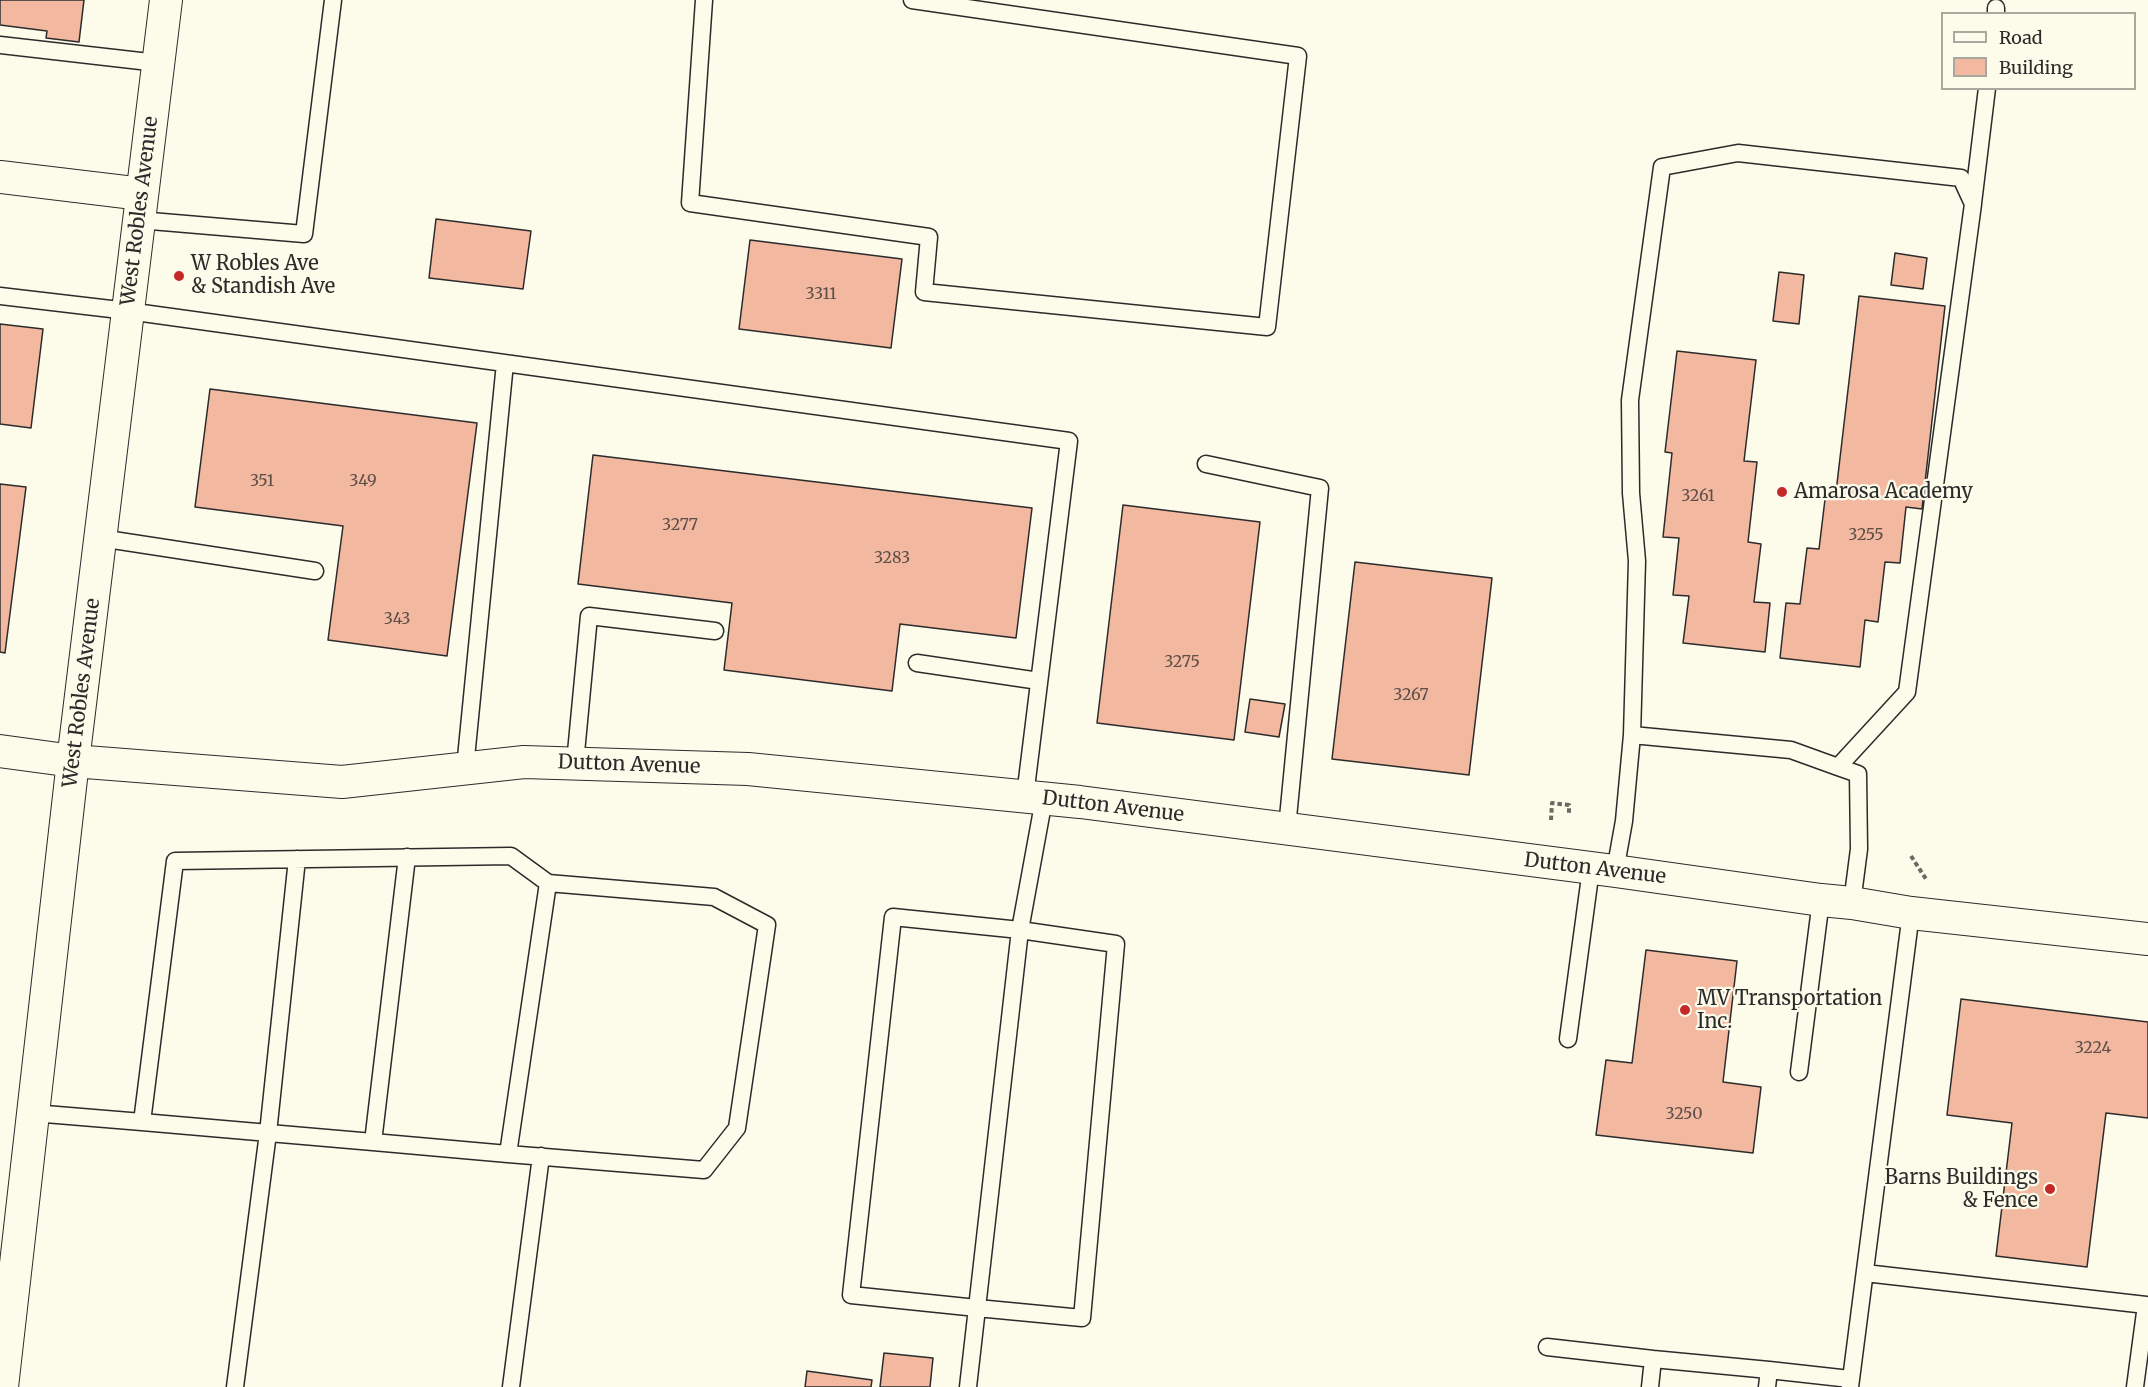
<!DOCTYPE html>
<html>
<head>
<meta charset="utf-8">
<style>
  body { margin:0 }
  #map { position:relative; width:2148px; height:1387px; overflow:hidden; background:#fdfbea; font-family:Merriweather,serif }
  canvas { display:block }
  .legend { position:absolute; left:1941px; top:12px; width:195px; height:78px; box-sizing:border-box; background:#fdfbea; border:2px solid #a9a89e; margin:0; padding:8px 10px; list-style:none; font-size:18px; color:#2b2b2b }
  .legend li { display:flex; align-items:center; gap:12px; height:30px }
  .legend b { width:30px; border:2px solid #a9a89e }
</style>
</head>
<body>
<div id="map">
<canvas width="2148" height="1387"></canvas>
<ul class="legend">
<li><b style="height:8px;background:#fdfbea"></b>Road</li>
<li><b style="height:16px;background:#f2b8a0"></b>Building</li>
</ul>
</div>
<script>
const context = document.querySelector('canvas').getContext('2d');
context.lineJoin = 'round';
function fillPath(path, color) {
  context.fillStyle = color;
  context.fill(path, 'evenodd');
}
function poly(rows) {
  const path = new Path2D();
  for (const r of rows) {
    path.moveTo(r[0], r[1]);
    for (let i = 2; i < r.length; i += 2) path.lineTo(r[i], r[i + 1]);
  }
  return path;
}
function stroke(path, color, width, dash) {
  context.strokeStyle = color;
  context.lineWidth = width;
  context.lineCap = dash ? 'butt' : 'round';
  context.setLineDash(dash || []);
  context.stroke(path);
}
function write(font, color, halo, rows, align = 'center') {
  context.font = font + ' Merriweather,serif';
  context.lineWidth = 4.5;
  context.setLineDash([]);
  context.textBaseline = 'middle';
  context.strokeStyle = halo;
  context.fillStyle = color;
  for (const [text, x, y, turn = 0] of rows) {
    context.save();
    context.translate(x, y);
    context.rotate((+turn || 0) * Math.PI / 180);
    context.textAlign = isNaN(turn) ? turn : align;
    if (halo) context.strokeText(text, 0, 0);
    context.fillText(text, 0, 0);
    context.restore();
  }
}
const building = poly([
  [0,0,84,0,79,42,46,38,47,31,0,25,0,0],
  [436,219,531,231,523,289,429,278,436,219],
  [750,240,902,259,891,348,739,329,750,240],
  [1895,253,1927,258,1923,289,1891,285,1895,253],
  [1779,272,1804,275,1799,324,1773,321,1779,272],
  [1859,296,1945,306,1922,509,1906,507,1900,563,1885,562,1878,622,1865,620,1860,667,1780,658,1786,603,1800,604,1807,548,1819,549,1826,491,1836,492,1859,296],
  [0,324,43,329,31,428,0,424,0,324],
  [1677,351,1756,360,1744,461,1757,462,1748,542,1761,544,1754,602,1770,603,1765,652,1683,643,1689,596,1673,595,1679,538,1663,537,1672,453,1665,452,1677,351],
  [210,389,477,423,447,656,328,640,343,526,195,507,210,389],
  [593,455,1032,508,1016,638,900,624,892,691,724,670,732,603,578,584,593,455],
  [0,484,26,487,5,653,0,652,0,484],
  [1123,505,1260,522,1234,740,1097,723,1123,505],
  [1355,562,1492,578,1469,775,1332,759,1355,562],
  [1250,699,1285,704,1279,737,1245,732,1250,699],
  [1646,950,1737,961,1723,1082,1761,1087,1753,1153,1596,1135,1606,1060,1632,1063,1646,950],
  [1961,999,2148,1022,2148,1118,2106,1113,2087,1267,1996,1256,2012,1123,1947,1115,1961,999],
  [884,1353,933,1358,930,1387,880,1387,884,1353],
  [807,1371,872,1380,871,1387,805,1387,807,1371]
]);
fillPath(building, '#f2b8a0');
stroke(building, '#2b2b2b', 1.5);
const lane = poly([
  [704,0,690,203,929,237,924,292,1267,327,1298,56,912,0],
  [1996,14,1996,8],
  [0,45,158,63],
  [1973,203,1987,88],
  [139,220,304,234,333,0],
  [0,296,128,311,1069,441,1025,796],
  [1206,464,1320,488,1287,828],
  [100,538,315,571],
  [917,663,1039,681],
  [575,763,589,616,715,631],
  [1838,767,1907,692,1973,204,1961,178,1738,153,1662,167,1630,400,1631,493,1637,561,1632,735,1791,750,1838,767,1858,774,1859,849,1852,903],
  [465,768,505,363],
  [1615,871,1624,821,1632,735],
  [1568,1039,1591,869],
  [1799,1072,1821,900],
  [33,1113,142,1122,373,1142,508,1154,704,1170,737,1128,767,925,714,897,548,883,508,1154],
  [142,1122,175,861,511,856,548,883],
  [373,1142,407,857],
  [1865,1273,2146,1305,2135,1387],
  [1547,1347,1653,1359,1650,1387],
  [1653,1359,1769,1370,1767,1387],
  [1769,1370,1850,1379],
  [235,1387,268,1133,297,859],
  [511,1387,541,1156],
  [968,1387,977,1308,1020,930,893,917,851,1295,977,1308,1082,1318,1116,944,1020,930,1044,799],
  [1850,1387,1911,913]
]);
const street = poly([
  [0,177,142,194],
  [0,751,73,761,342,782,524,762,748,769,1080,802,1615,871,1821,900,1852,903,1911,913,2148,939],
  [2,1387,73,761,166,0]
]);
stroke(lane, '#2b2b2b', 19);
stroke(street, '#2b2b2b', 34);
stroke(poly([
  [1551,820,1552,803,1569,805,1569,815],
  [1911,856,1926,879]
]), '#6a6964', 4, [4.5, 3]);
stroke(lane, '#fdfbea', 16);
stroke(street, '#fdfbea', 32);
for (const [x, y, r, color] of [
  [179,276,6,"#c62828"],
  [1782,492,6,"#c62828"],
  [1685,1010,6,"#c62828"],
  [2050,1189,6,"#c62828"]
]) {
  const dot = new Path2D();
  dot.arc(x, y, r, 0, 2 * Math.PI);
  context.fillStyle = color;
  context.fill(dot);
  stroke(dot, '#fdfbea', 2);
}
write('16px', '#5d4e48', null, [
  ["3311",821,294],
  ["351",262,481],
  ["349",363,481],
  ["3261",1698,496],
  ["3277",680,525],
  ["3255",1866,535],
  ["3283",892,558],
  ["343",397,619],
  ["3275",1182,662],
  ["3267",1411,695],
  ["3224",2093,1048],
  ["3250",1684,1114]
]);
write('20px', '#2b2b2b', '#fdfbea', [
  ["West Robles Avenue",140,211,-83],
  ["West Robles Avenue",82,693,-83],
  ["Dutton Avenue",629,765,2],
  ["Dutton Avenue",1113,807,7],
  ["Dutton Avenue",1595,869,7]
]);
write('20px', '#2b2b2b', '#fdfbea', [
  ["W Robles Ave",191,264],
  ["& Standish Ave",191,287],
  ["Amarosa Academy",1794,492],
  ["MV Transportation",1697,999],
  ["Inc.",1697,1022],
  ["Barns Buildings",2038,1178,"right"],
  ["& Fence",2038,1201,"right"]
], 'left');
</script>
</body>
</html>
